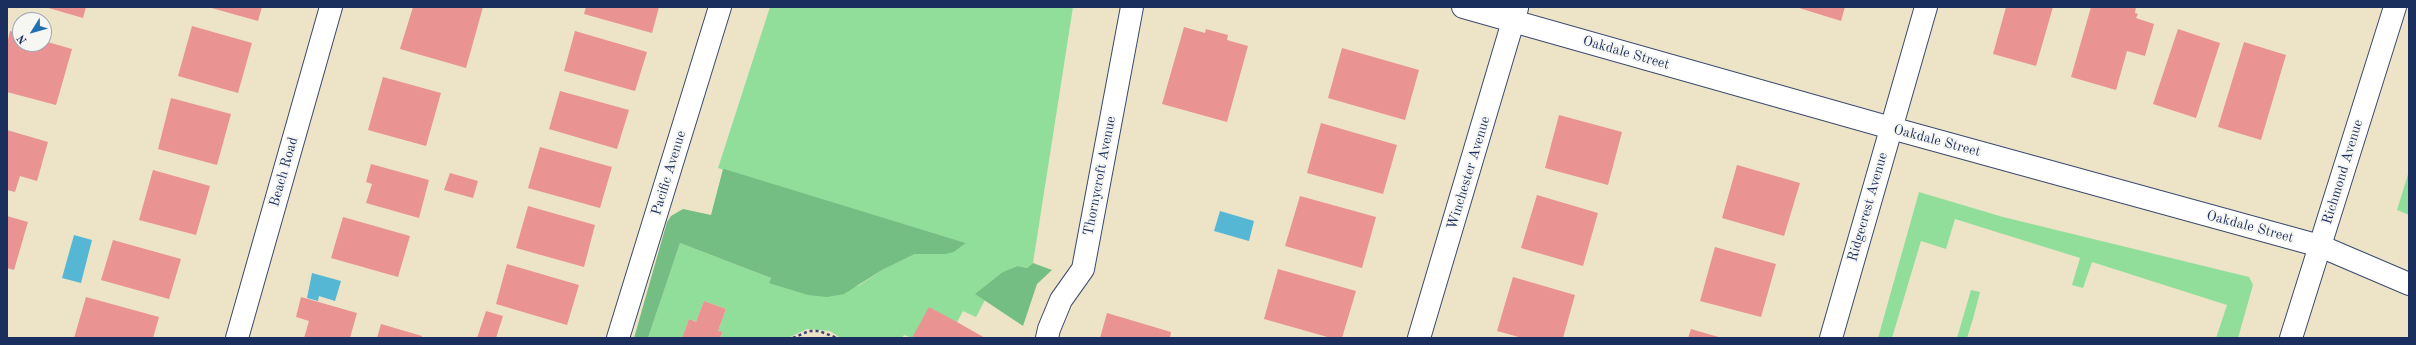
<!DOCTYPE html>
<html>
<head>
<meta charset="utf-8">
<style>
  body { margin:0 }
  #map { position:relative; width:2416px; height:345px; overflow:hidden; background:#ede4c8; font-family:"Old Standard TT",serif }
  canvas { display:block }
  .frame { position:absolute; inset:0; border:8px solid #1b2f5e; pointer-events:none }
  .north { position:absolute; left:12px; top:12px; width:40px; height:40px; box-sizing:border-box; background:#f6f6f2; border:1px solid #9ea6b7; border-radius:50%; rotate:233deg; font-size:11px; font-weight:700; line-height:16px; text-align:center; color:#1b2f5e }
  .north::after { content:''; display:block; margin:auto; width:14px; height:18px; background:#1f6fb2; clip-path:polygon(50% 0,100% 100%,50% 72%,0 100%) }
</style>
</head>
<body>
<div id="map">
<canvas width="2416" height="345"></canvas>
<div class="frame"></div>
<div class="north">N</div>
</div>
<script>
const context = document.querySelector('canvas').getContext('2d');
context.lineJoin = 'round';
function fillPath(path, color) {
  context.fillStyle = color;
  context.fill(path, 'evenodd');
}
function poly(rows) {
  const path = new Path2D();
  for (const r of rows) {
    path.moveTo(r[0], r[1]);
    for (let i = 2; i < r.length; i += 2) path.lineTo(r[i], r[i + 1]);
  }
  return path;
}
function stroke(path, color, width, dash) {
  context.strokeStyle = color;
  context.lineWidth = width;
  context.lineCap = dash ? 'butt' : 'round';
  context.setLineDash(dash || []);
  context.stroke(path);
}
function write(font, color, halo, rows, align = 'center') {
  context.font = font + ' "Old Standard TT",serif';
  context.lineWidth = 4;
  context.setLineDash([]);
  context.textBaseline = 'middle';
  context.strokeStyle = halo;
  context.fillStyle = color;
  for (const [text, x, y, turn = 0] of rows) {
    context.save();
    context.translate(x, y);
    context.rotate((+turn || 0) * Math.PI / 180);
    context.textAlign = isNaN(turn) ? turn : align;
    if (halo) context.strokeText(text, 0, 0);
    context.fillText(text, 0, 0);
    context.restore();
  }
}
fillPath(poly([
  [770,7,1073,7,1033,263,1027,268,1018,266,976,294,985,300,976,317,963,311,957,322,912,338,904,335,902,338,841,338,830,331,807,329,788,338,720,338,723,333,718,331,726,309,704,301,696,322,689,319,682,338,648,338,680,243,771,278,769,283,858,286,882,270,915,254,954,252,966,243,718,168],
  [2409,171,2409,215,2397,210],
  [1919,192,2003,217,2249,277,2253,285,2238,338,2216,338,2227,305,2092,262,2083,288,2072,285,2080,258,1955,219,1946,249,1921,241,1892,338,1878,338],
  [1971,290,1980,292,1973,319,1967,338,1957,338]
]), '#91de9b');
fillPath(poly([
  [723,169,724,169,966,243,954,252,945,254,915,254,882,270,844,294,827,297,808,295,769,283,771,278,680,243,648,338,634,338,667,222,671,216,683,209,711,215],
  [1033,263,1052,270,1037,284,1023,326,975,294,1003,272,1018,266,1027,268]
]), '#74bd83');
fillPath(poly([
  [1220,211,1254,221,1249,241,1214,231],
  [74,235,92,240,81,283,62,278],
  [312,273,341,281,335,301,319,296,318,301,307,298]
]), '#56b7d5');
fillPath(poly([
  [45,7,86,7,83,18],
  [208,7,262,7,258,21],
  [413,7,483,7,466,68,400,49],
  [586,7,659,7,652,33,584,14],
  [1796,7,1845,7,1841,21],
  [2006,7,2053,7,2036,66,1993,54],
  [2091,7,2136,7,2135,13,2138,14,2136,18,2154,24,2145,56,2127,51,2116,90,2071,77],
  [192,26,252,43,238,93,178,76],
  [1184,27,1205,33,1206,29,1228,35,1227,40,1248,46,1227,122,1162,104],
  [2178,29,2220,43,2196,118,2153,104],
  [10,31,20,34,20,44,44,44,44,41,72,49,56,105,7,92,7,44],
  [575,31,647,52,635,91,564,71],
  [2244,42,2286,55,2261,140,2218,127],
  [1342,48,1419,70,1405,120,1328,98],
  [383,77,441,93,426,146,368,130],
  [560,91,629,110,617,149,549,129],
  [171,98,231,114,217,165,158,149],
  [1559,115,1622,132,1608,185,1545,168],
  [1321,123,1397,145,1383,194,1307,173],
  [7,130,48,142,37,181,20,176,15,192,7,190],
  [540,147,612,167,600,208,528,188],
  [371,164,429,180,419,218,366,203,372,184,366,182],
  [1737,165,1800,183,1784,236,1722,218],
  [153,170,210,186,196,235,139,220],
  [450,173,478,181,473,198,444,190],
  [1537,195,1598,213,1583,266,1521,248],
  [1300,196,1376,217,1362,268,1285,246],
  [528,206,595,225,584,267,516,248],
  [7,216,28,222,14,270,7,268],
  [343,217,410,236,398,277,331,258],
  [113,240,181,259,169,299,101,280],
  [1715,247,1776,264,1761,317,1700,301],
  [507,264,579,285,567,325,496,304],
  [1278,269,1356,291,1342,338,1331,338,1264,319],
  [1513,277,1575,295,1563,338,1522,338,1497,331],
  [86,297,159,317,153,338,74,338],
  [301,297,357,313,350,338,304,338,309,321,296,317],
  [704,301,726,309,718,331,723,332,720,338,682,338,689,319,696,322],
  [929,307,957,322,985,338,912,338],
  [486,311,503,316,496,338,477,338],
  [1107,313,1171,332,1170,338,1100,338],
  [381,324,422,336,421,338,377,338],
  [1691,329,1722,338,1688,338]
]), '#e99392');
const street = poly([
  [1463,7,1891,128,2320,246,2409,284],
  [237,338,331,7],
  [618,338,720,7],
  [1047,338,1049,329,1061,300,1083,269,1132,7],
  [1419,338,1517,8],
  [1831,338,1926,7]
]);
const secondary = poly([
  [2291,338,2395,7]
]);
stroke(street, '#3a4a6e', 24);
stroke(secondary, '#3a4a6e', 24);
stroke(poly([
  [793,338,809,331,819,331,837,338]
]), '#3a4a6e', 2.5, [3, 3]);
stroke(street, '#fff', 22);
stroke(secondary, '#fff', 22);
write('14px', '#1b2f5e', '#f6f6f2', [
  ["Oakdale Street",1626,53,16],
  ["Oakdale Street",1937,141,15],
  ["Beach Road",284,172,-74],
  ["Richmond Avenue",2343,172,-73],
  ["Pacific Avenue",669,173,-73],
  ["Winchester Avenue",1469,173,-73],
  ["Thornycroft Avenue",1100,176,-79],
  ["Ridgecrest Avenue",1868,207,-74],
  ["Oakdale Street",2250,227,15]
]);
</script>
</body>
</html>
